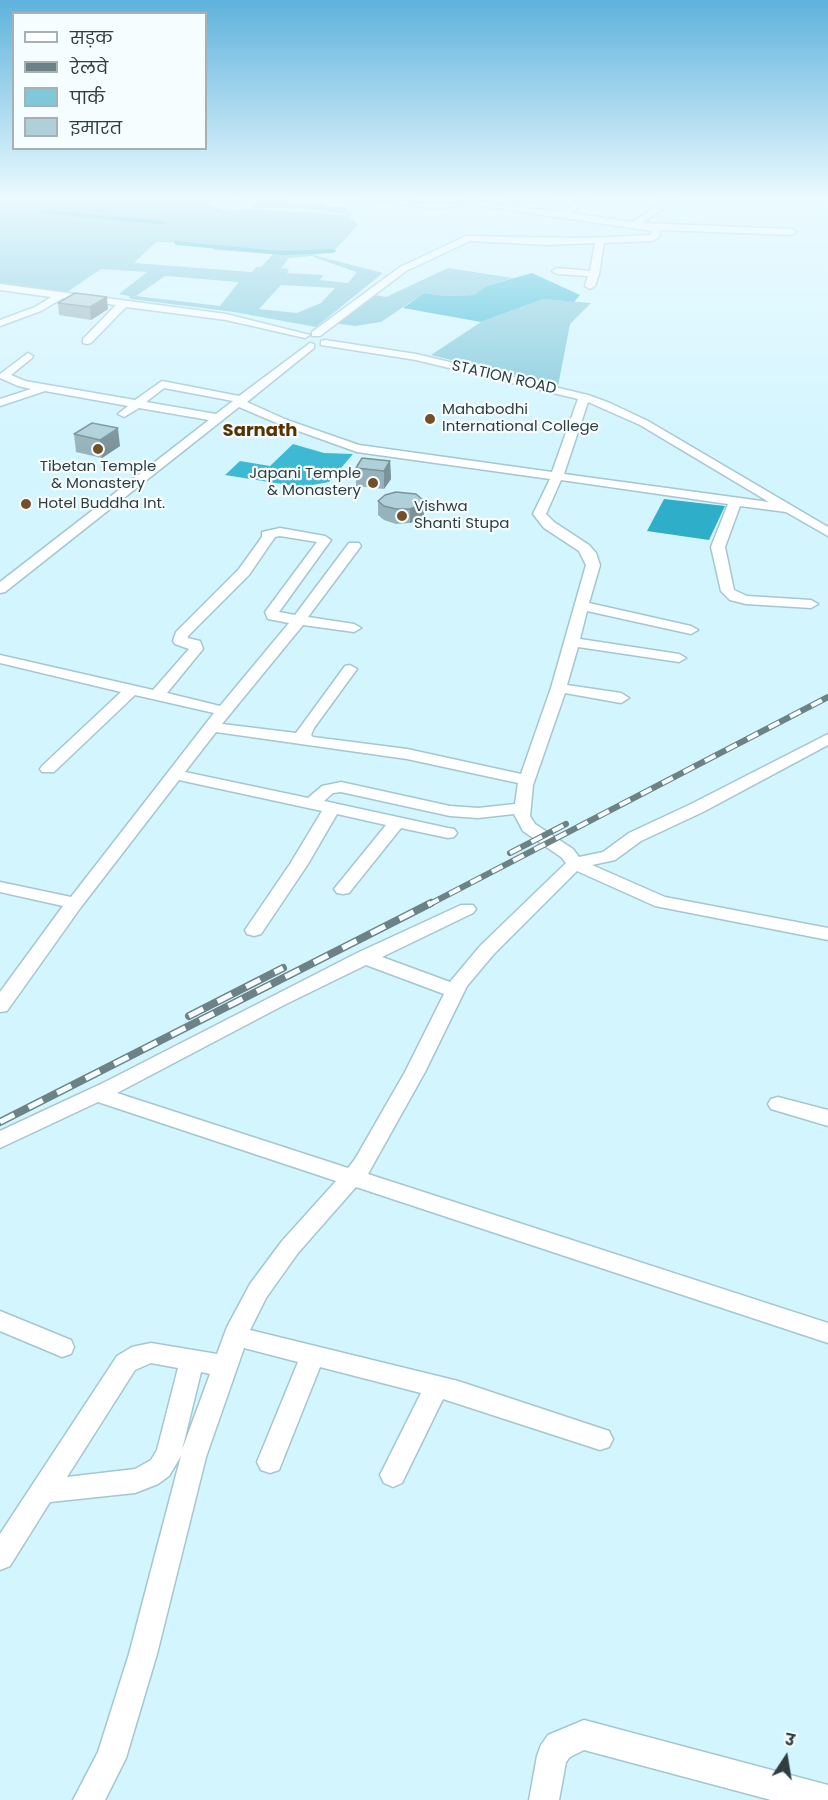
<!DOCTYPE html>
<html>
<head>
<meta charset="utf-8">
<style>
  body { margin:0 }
  #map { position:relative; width:828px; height:1800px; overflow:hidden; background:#d3f5fe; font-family:Poppins,"Noto Sans Devanagari",sans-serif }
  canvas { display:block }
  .legend { position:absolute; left:12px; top:12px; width:195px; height:138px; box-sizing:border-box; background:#f6fdfe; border:2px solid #a7b1b2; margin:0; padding:8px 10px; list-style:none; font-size:18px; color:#303e41 }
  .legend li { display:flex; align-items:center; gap:12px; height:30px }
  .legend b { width:30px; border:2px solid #a7b1b2 }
  .north { position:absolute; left:756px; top:1728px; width:60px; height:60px; -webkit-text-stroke:4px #f6fdfe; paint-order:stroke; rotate:12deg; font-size:16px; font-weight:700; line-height:24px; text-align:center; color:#303e41 }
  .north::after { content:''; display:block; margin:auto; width:21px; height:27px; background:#303e41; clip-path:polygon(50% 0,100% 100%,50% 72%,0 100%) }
</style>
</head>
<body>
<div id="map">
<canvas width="828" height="1800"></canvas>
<ul class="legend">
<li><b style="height:8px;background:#fff"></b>सड़क</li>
<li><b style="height:8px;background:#6d8287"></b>रेलवे</li>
<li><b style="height:16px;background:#7fc7d9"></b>पार्क</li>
<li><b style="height:16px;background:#afd0d9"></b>इमारत</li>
</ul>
<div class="north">उ</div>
</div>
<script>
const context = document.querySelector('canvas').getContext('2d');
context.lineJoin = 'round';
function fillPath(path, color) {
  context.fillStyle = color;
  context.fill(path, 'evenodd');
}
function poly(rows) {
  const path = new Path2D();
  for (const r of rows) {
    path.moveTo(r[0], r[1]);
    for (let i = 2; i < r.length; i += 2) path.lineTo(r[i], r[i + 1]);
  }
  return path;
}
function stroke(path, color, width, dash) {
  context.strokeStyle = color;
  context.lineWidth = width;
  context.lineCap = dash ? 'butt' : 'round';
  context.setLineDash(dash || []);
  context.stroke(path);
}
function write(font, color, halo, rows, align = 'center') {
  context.font = font + ' Poppins,sans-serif';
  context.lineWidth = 4.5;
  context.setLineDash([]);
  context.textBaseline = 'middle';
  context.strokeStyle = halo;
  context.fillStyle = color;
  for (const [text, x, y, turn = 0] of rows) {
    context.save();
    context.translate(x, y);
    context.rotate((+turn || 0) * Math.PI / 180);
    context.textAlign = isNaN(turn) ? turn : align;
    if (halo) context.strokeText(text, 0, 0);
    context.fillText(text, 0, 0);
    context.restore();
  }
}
fillPath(poly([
  [0,198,229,198,212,201,207,205,228,211,248,209,348,215,358,225,333,252,313,255,383,273,316,327,234,312,131,299,129,296,119,294,147,272,101,269,67,292,0,283],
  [156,242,191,243,212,246,214,250,273,254,261,267,256,267,252,272,134,263],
  [311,256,356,272,356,273,348,283,320,280,324,275,287,273,289,269,281,268,289,258],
  [165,276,238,282,238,283,220,306,136,296],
  [281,285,334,288,334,289,321,303,297,313,259,309],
  [243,198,282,200,297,204,321,203,326,206,344,206,349,214,300,208,251,208,261,201],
  [448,268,513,278,486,286,474,295,447,296,424,293,381,322,355,326,333,323,369,294,386,297],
  [543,299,591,303,570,324,558,386,431,355,481,322]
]), '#7fc7d9');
fillPath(poly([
  [532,273,580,295,574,302,543,299,481,322,403,308,424,293,447,296,474,295,486,286],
  [293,444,324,453,353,454,329,482,301,487,225,475,240,461,270,466]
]), '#3eb9d4');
fillPath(poly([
  [664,499,725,506,709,540,647,531]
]), '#2faec9');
fillPath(poly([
  [43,210,163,221,167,223,163,225,41,213,43,210],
  [173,241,282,251,333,249,337,251,333,253,282,255,176,245,173,241]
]), '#2faec9');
const minor = poly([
  [362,198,385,198,429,204,474,201,562,212,582,198,591,198,571,213,632,222,668,198,678,198,642,223,792,229,796,232,792,235,661,230,658,238,652,241,604,243,599,274,595,286,590,289,585,286,588,276,557,274,552,271,557,268,590,271,595,243,549,245,470,241,406,271,320,336,312,336,312,332,400,267,466,236,585,238,650,235,652,231,474,205,429,208,362,198],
  [509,198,546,198,534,202,512,201,509,198],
  [0,284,226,314,310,335,305,338,226,320,126,307,91,343,87,344,83,343,83,339,116,305,63,298,41,311,0,326,0,320,35,307,51,297,0,290,0,284],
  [325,340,416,354,588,395,610,403,648,421,828,527,828,536,786,512,740,506,725,547,734,590,747,596,811,600,818,604,811,608,746,604,730,600,721,591,711,547,728,504,561,480,546,514,554,522,589,545,596,553,600,565,589,603,691,626,698,630,691,634,587,611,580,639,679,654,686,658,679,662,578,647,567,685,621,693,629,698,621,703,565,693,533,785,530,816,535,824,573,849,579,857,603,852,629,833,691,804,828,734,828,745,703,812,641,841,615,860,592,865,665,897,828,928,828,940,655,906,577,871,494,954,467,986,425,1072,368,1174,828,1323,828,1343,356,1187,298,1253,266,1298,250,1330,458,1381,609,1431,613,1439,609,1447,600,1450,443,1399,402,1483,393,1487,384,1483,380,1475,421,1393,320,1367,279,1470,270,1473,261,1470,257,1462,298,1362,244,1348,206,1457,157,1654,126,1758,105,1800,73,1800,98,1752,129,1654,181,1456,169,1476,158,1484,135,1493,50,1502,10,1566,0,1570,0,1534,117,1356,132,1347,151,1343,217,1354,227,1327,250,1284,282,1241,336,1181,98,1102,0,1148,0,1131,105,1082,357,953,461,905,473,905,476,909,473,913,382,957,450,982,480,946,566,863,561,857,523,831,514,814,478,818,450,816,341,792,333,793,324,801,448,828,454,829,457,833,454,837,448,838,401,828,349,893,343,894,337,893,334,889,386,825,337,814,308,864,261,934,254,936,247,934,245,930,290,864,322,811,179,780,81,907,7,1011,0,1012,0,992,63,906,0,892,0,882,71,897,214,713,135,695,54,772,42,772,40,769,42,766,121,692,0,663,0,655,153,690,189,649,175,644,173,641,176,632,239,569,262,537,262,532,280,528,325,536,331,540,279,612,295,615,349,543,359,543,361,546,308,617,354,624,361,628,354,632,303,625,222,724,296,733,345,666,350,665,357,669,314,728,311,735,313,737,407,749,521,774,551,688,586,565,579,551,544,528,533,514,550,479,357,452,279,424,239,407,5,592,0,593,0,582,209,420,139,408,124,417,118,414,128,406,45,391,0,406,0,399,31,389,18,386,0,378,0,374,28,353,33,356,32,358,11,375,25,381,135,400,162,381,239,396,310,343,314,344,314,348,247,402,287,420,359,445,552,472,578,399,416,360,321,345,321,341,325,340],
  [164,388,233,401,216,414,146,402,164,388],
  [588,402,640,425,769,502,564,474,588,402],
  [280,536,317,542,265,612,268,619,289,623,220,706,167,693,203,649,200,641,188,638,188,636,249,575,275,537,280,536],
  [216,732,407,759,518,783,515,804,478,808,450,806,341,782,322,786,308,798,185,772,216,732],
  [366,965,444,994,405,1072,355,1159,348,1168,117,1093,284,1005,366,965],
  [151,1363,178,1368,157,1450,151,1460,135,1469,67,1477,135,1370,151,1363],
  [201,1372,210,1374,182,1450,201,1372],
  [778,1097,828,1110,828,1126,771,1109,768,1104,771,1099,778,1097],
  [0,1311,71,1340,74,1347,71,1354,62,1357,0,1331,0,1311],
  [584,1720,828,1785,828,1800,771,1800,584,1750,570,1757,566,1762,559,1800,529,1800,537,1756,541,1745,548,1735,584,1720]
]);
stroke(minor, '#a5c6cf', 3);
fillPath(minor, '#fff');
const railFar1 = poly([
  [510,853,566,824],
  [428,905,828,697]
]);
const rail = poly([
  [189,1016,283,968],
  [0,1122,431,903]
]);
stroke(railFar1, '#6d8287', 6);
stroke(rail, '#6d8287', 8);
stroke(railFar1, '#f6fdfe', 4, [12]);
stroke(rail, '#f6fdfe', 5, [16]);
fillPath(poly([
  [58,303,108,309,91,320,59,315],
  [92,423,120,446,102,458,76,452,74,434],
  [390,461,391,479,384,489,356,486,356,468],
  [378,501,424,501,424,515,420,519,410,523,396,524,384,520,378,515]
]), '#96b3bb');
fillPath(poly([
  [107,297,108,309,91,320,90,307],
  [118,428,120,446,102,458,100,440],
  [390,461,391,479,384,489,384,471],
  [424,501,424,515,420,519,410,523,410,509]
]), '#7a9298');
const building = poly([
  [75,293,107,297,90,307,58,303,75,293],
  [92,423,118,428,100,440,74,434,92,423],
  [362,458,390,461,384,471,356,468,362,458],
  [396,492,416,494,424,501,420,505,410,509,396,509,384,506,378,501,385,495,396,492]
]);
fillPath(building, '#afd0d9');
stroke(building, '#7a9298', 1.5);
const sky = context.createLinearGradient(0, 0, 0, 450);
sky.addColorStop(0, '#5eb2dc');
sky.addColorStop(0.44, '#ebfaff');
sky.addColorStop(1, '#ebfaff00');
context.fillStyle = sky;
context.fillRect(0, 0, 828, 450);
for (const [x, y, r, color] of [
  [430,419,6,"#74502a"],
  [98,449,6,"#74502a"],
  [373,483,6,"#74502a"],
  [26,504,6,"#74502a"],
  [402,516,6,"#74502a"]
]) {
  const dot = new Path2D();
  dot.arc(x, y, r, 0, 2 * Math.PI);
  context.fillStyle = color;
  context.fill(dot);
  stroke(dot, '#f6fdfe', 2);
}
write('15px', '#303e41', '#f6fdfe', [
  ["STATION ROAD",504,378,13]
]);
write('15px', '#303e41', '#f6fdfe', [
  ["Mahabodhi",442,410],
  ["International College",442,427],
  ["Tibetan Temple",98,467,"center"],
  ["& Monastery",98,484,"center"],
  ["Japani Temple",361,474,"right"],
  ["& Monastery",361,491,"right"],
  ["Hotel Buddha Int.",38,504],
  ["Vishwa",414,507],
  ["Shanti Stupa",414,524]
], 'left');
write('bold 18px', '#583200', '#f6fdfe', [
  ["Sarnath",260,431]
]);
</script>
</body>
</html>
